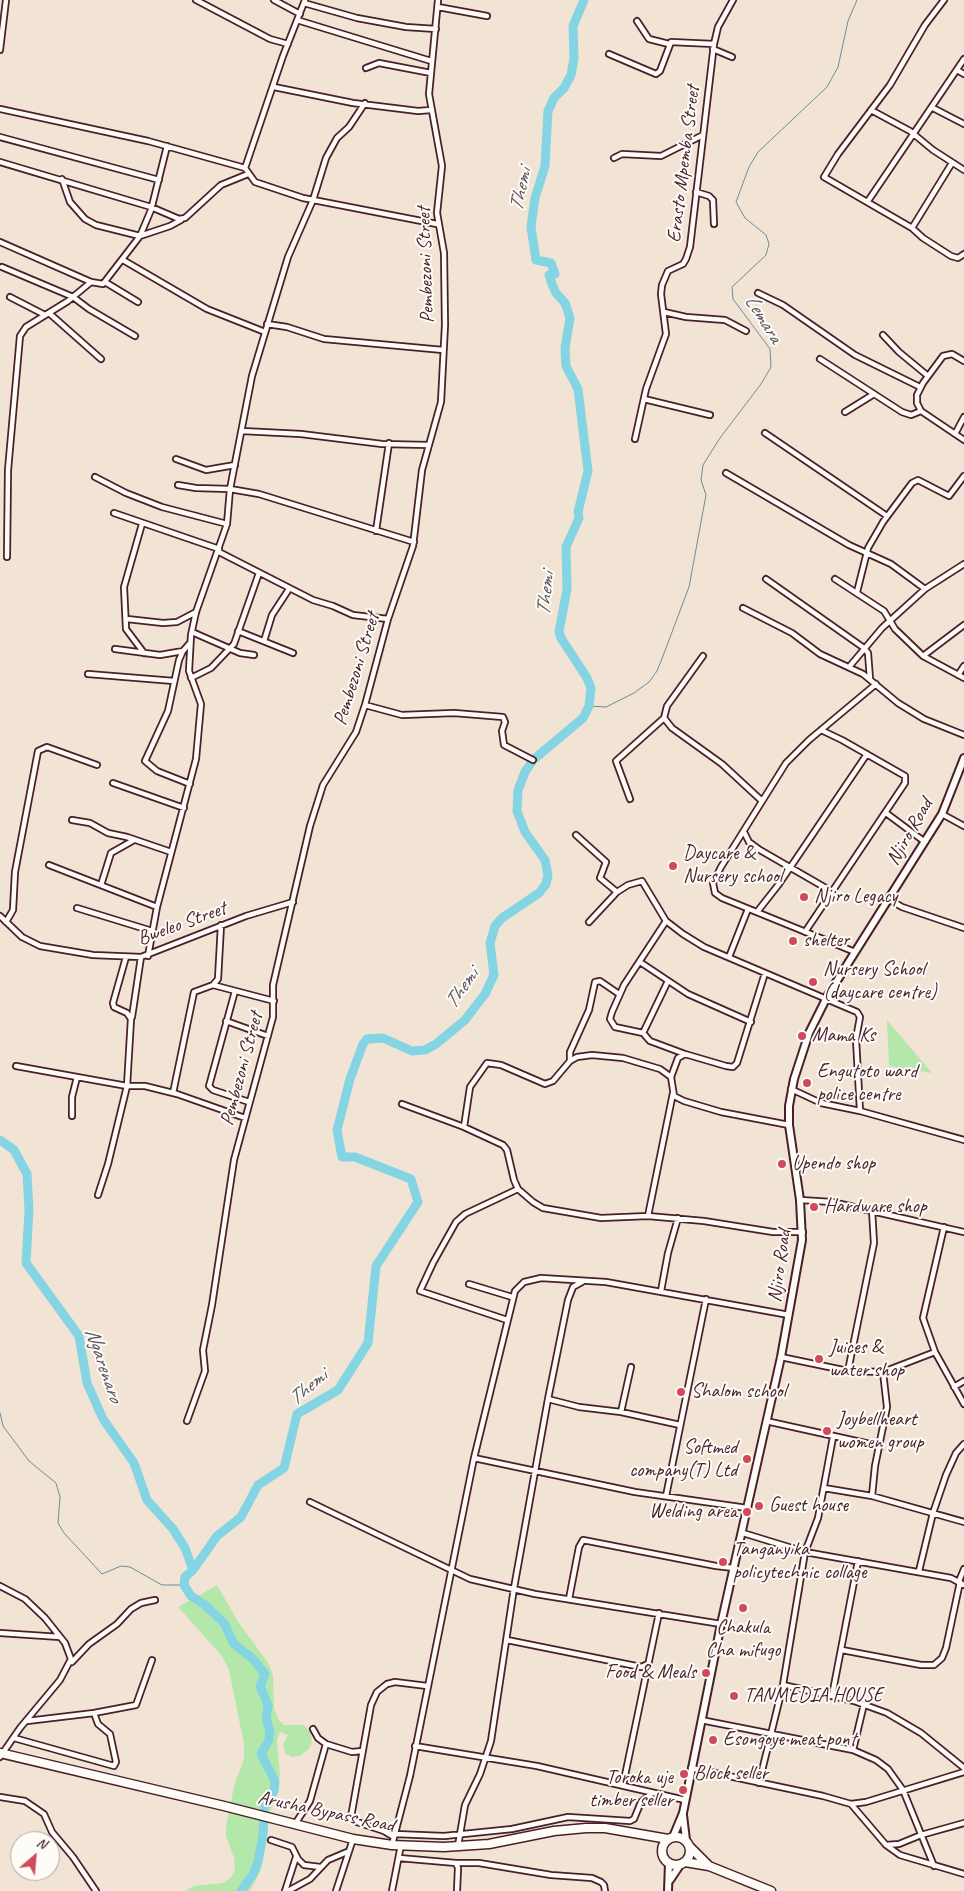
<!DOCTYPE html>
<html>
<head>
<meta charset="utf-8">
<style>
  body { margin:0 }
  #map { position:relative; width:964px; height:1891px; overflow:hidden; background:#f1e4d5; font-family:Caveat,sans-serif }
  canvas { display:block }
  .north { position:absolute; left:10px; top:1831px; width:50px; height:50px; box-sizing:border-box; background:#fdfcf7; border:1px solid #b5a4a5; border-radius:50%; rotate:27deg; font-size:14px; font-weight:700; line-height:20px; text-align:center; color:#4a1f2b }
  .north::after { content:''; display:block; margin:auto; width:18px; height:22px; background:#d1495b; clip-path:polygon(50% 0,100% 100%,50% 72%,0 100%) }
</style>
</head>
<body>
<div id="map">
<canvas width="964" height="1891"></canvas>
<div class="north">N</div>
</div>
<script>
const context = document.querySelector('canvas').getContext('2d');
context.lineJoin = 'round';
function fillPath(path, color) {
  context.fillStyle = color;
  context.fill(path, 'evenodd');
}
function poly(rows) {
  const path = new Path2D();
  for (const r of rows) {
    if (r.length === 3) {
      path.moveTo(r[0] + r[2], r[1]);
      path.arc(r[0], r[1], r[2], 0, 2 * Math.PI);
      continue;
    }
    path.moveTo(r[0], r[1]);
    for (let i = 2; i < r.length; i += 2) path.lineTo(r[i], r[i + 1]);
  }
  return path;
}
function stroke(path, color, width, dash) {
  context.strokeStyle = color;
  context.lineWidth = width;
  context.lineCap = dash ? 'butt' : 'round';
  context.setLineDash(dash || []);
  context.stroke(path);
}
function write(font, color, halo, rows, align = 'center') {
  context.font = font + ' Caveat,sans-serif';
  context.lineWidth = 4;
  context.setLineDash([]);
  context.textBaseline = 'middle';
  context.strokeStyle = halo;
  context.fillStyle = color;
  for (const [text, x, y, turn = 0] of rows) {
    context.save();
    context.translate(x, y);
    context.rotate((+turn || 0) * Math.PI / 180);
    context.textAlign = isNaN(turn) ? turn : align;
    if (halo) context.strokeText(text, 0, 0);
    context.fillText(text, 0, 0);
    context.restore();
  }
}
fillPath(poly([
  [887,1020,932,1073,889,1066],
  [217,1585,237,1620,268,1663,273,1675,274,1708,278,1719,284,1725,304,1725,310,1731,312,1742,309,1749,300,1756,291,1757,285,1753,283,1745,288,1735,280,1732,277,1741,280,1774,276,1794,270,1812,261,1870,250,1891,186,1891,194,1886,222,1883,231,1878,235,1869,234,1858,226,1836,226,1826,234,1786,244,1759,244,1744,229,1670,222,1656,178,1607]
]), '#b4e8aa');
stroke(poly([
  [589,706,606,707,634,693,649,682,657,671,663,656,689,587,706,495,701,480,703,465,720,438,761,384,771,367,770,349,733,299,732,287,766,255,769,244,766,235,745,218,736,202,749,167,758,152,827,87,838,67,848,21,857,0],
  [0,1413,3,1426,29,1461,56,1483,60,1497,58,1523,64,1533,102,1574,121,1566,130,1567,162,1585,184,1585]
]), '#6d8c99', 1);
stroke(poly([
  [0,1140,14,1150,27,1174,29,1210,26,1263,79,1336,87,1383,103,1419,134,1463,147,1500,173,1529,185,1548,193,1570],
  [265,1806,274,1791,275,1781,261,1754,269,1740,270,1731,266,1719,268,1705,260,1686,265,1674,253,1659,234,1644,224,1623,205,1605,191,1596,184,1585,185,1577,193,1570,217,1536,241,1517,258,1485,284,1468,297,1414,338,1390,368,1343,376,1266,418,1202,411,1179,355,1157,342,1157,337,1130,350,1079,363,1044,367,1039,383,1038,412,1051,425,1050,436,1044,465,1020,485,994,494,975,490,943,495,926,502,918,539,893,546,884,548,875,545,860,525,832,517,811,518,790,525,772,533,760,583,718,589,706,591,688,587,678,561,638,559,632,567,589,566,547,579,518,578,512,588,471,578,389,566,366,565,348,570,318,565,303,556,293,552,284,549,275,555,274,551,263,536,260,531,227,535,198,545,166,548,111,554,98,564,88,571,75,574,58,573,26,584,0],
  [241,1891,253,1874,258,1862,263,1835,264,1812]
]), '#85d4e3', 9);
const street = poly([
  [196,0,270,39,288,44],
  [274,0,300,14],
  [944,0,925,25,890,85,838,154,824,177,912,228,923,238,951,256,958,258,964,254],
  [304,3,357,18,406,27,436,29],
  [438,7,487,16],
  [297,20,431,61],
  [637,21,649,39,669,44],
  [713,49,732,57],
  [0,50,6,0],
  [609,54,656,74,660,71,671,42,714,44],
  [366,68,379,63,431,73],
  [957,70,964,74],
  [274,87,353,103,418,111,431,110],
  [933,108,964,124],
  [0,109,148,141,245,168,255,182,303,198,437,224],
  [871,110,910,131,933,150,964,170],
  [0,137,159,180],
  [614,158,622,154,661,156,703,135],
  [0,162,151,207,179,219,185,218,221,185,248,174],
  [245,168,283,56,305,0],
  [62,179,70,202,85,219,96,225,140,236,170,226,181,220],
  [696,192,709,196,713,200,714,224],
  [868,201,964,59],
  [912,228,952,163],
  [0,242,91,282,103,284,140,236,151,210,167,146],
  [123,260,207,309,265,332],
  [2,267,73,297,89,309,135,336],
  [105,282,138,302],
  [758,293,783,305,855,355,920,387],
  [10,297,45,315],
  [664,312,686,317,725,320,746,331],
  [49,313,101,359],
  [267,324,287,327,324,339,443,350],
  [883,335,899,352,928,376],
  [820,359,902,412,911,415,921,411],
  [964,361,952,354,943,356,923,383,917,395,917,403,921,411,964,440],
  [644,399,710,415],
  [845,412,874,394],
  [242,431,301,434,382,444,429,445],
  [765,433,887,516],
  [955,434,964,417],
  [635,439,646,389,666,334,661,294,662,285,668,271,683,264,686,259,690,247,714,44,718,27,733,0],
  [176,459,206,470,235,465],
  [726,473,849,545,891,564,925,589],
  [95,477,126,493,162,507,227,524],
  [178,485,196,488,230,489,259,494,414,542],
  [114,513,219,549],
  [142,524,124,587,126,629,144,653],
  [376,531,389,443],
  [219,552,313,600,333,606,353,615,388,619],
  [7,557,8,470,20,336,26,327,68,301,91,282],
  [766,579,864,648,868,653,870,679],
  [835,579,884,611,895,629,923,656,964,678],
  [857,592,868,548,883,522,912,483,918,480,949,496,964,476],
  [743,608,792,633,820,654,863,674,898,703,924,719,964,735],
  [127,619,163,623,177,622,196,612],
  [238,631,293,653],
  [192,632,240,653,254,655],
  [264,641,272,615,289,589],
  [115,649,160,655,183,651],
  [703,656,667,706,664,718,672,728,722,764,762,801],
  [923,656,964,625],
  [849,667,882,628,925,589,964,564],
  [88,674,174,681],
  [958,675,964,666],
  [191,678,211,668,234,644,259,573],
  [365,705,402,715,454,713,503,717,505,722,502,731,504,745,533,760],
  [113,783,184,808],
  [190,784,157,771,145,761,168,711,179,660,183,651,190,643],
  [630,799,616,761,664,718],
  [886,813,925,842],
  [942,814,964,826],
  [72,820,90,823,108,833,127,837,171,852],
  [744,832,749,842,760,850,831,891],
  [576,835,606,862,600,878,617,892],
  [49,865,157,907],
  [101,885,111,853,134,840],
  [888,899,902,907,964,928],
  [77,908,152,931],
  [757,912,779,884,867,754],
  [0,916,22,937,40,946,93,955,141,957,246,916,293,902],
  [6,922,13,910,15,872,38,751,47,747,97,765],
  [589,922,617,892,628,885,642,881,666,921,683,934,704,947,857,1012,860,1017,856,1039,860,1111],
  [805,932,905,783,905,776,842,740,821,730],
  [855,952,722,898,715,893,713,883,721,867,786,763,809,740,876,684],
  [148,956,157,907,196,759,201,704,189,671,191,635,196,612,227,524,230,489,252,376,288,257,313,200,326,158,337,138,349,127,365,103],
  [729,957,748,909],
  [640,962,688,994,751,1022],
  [668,981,643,1033,650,1041,685,1054],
  [213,985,274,1001],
  [235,991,209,1086,213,1090,249,1102],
  [132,1017,141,957],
  [226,1021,268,1036],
  [643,1033,615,1027,610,1019,612,1012,624,985,666,921],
  [570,1061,570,1052,589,1010,595,982,600,981,619,994],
  [16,1066,127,1086,145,1086,177,1094,245,1118],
  [671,1077,678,1058,685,1054,726,1066,733,1067,737,1063,765,973],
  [791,1089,821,1103,860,1111,964,1140],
  [173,1093,194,992,213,985,218,979,221,925],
  [402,1104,464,1127,503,1145,507,1150,514,1180,518,1189,533,1202,543,1208,601,1218,648,1216,704,1221,773,1232,803,1232],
  [72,1116,72,1097,77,1077],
  [464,1127,470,1087,487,1063,501,1065,545,1084,553,1081,570,1061,577,1057,592,1055,623,1058,660,1069,671,1077,674,1096,684,1101,721,1112,789,1125],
  [98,1195,108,1164,127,1086,131,1019,127,1013,114,1007,113,1003,126,957],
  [800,1200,832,1202,964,1232],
  [648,1216,673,1093],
  [944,1227,923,1318,935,1352,964,1404],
  [469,1284,512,1297],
  [661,1291,668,1253,678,1218],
  [507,1320,420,1291,433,1263,456,1222,465,1214,518,1189],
  [781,1357,848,1371,883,1372,935,1352],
  [848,1371,874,1243,872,1210],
  [954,1387,964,1381],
  [548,1399,579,1407,621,1412,680,1425],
  [621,1412,631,1367],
  [187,1421,205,1371,203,1350,212,1305,234,1160,273,1017,273,985,310,826,323,785,356,732,365,705,388,619,413,546,422,470,441,402,445,325,444,253,437,213,442,166,429,94,438,0],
  [766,1421,879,1446],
  [474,1458,635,1492,747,1508],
  [824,1488,872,1496,964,1522],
  [666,1496,706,1299],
  [872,1496,875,1466,887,1407,883,1372],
  [310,1502,470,1579,535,1594,721,1624],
  [743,1533,805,1552,951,1578,964,1585],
  [919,1571,933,1513,946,1475,956,1453,964,1444],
  [959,1581,964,1569],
  [0,1586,25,1599,45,1618,65,1643,71,1659,60,1680,20,1728,0,1757],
  [569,1599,579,1547,583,1540,716,1566,734,1568],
  [0,1633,60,1637],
  [507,1640,641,1667,648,1664],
  [842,1650,921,1665,934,1665,942,1658,946,1648,960,1582],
  [72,1662,89,1644,117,1624,131,1609,141,1603,155,1600],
  [783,1685,854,1701,887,1713,921,1733,964,1768],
  [832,1696,858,1561],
  [701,1720,853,1750,876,1760,888,1769,903,1790,934,1866],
  [27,1721,94,1713,136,1705,152,1660],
  [313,1729,318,1738,326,1744,352,1752,362,1751],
  [14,1738,114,1766,116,1762,110,1734,98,1724,94,1713],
  [415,1746,537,1766,685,1800],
  [853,1750,864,1704],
  [691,1768,823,1796,851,1804,866,1802,964,1772],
  [759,1783,783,1685,805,1552,818,1518,833,1437],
  [623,1785,659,1613],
  [0,1797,25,1801,44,1814,52,1832,73,1857,96,1891],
  [851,1804,886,1845,900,1855,964,1874],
  [295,1824,310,1801,326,1744],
  [395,1834,444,1836,512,1829,568,1817,630,1821,634,1819,641,1802,651,1794],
  [394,1837,384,1831,357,1822,351,1817,371,1705,377,1692,387,1684,395,1682,427,1686],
  [271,1840,292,1847,298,1859,304,1865,320,1867],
  [392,1845,410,1776,474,1458,515,1291,524,1282,541,1278,606,1282,789,1315],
  [886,1845,899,1844,921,1835,964,1823],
  [458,1846,465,1805,480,1774,491,1741,514,1588,548,1399,568,1300,573,1287,582,1282],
  [399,1858,456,1863,458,1868,457,1891],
  [456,1863,479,1863,551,1875,592,1878,601,1882,604,1885,605,1891],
  [285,1891,296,1857],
  [288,1891,310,1879,328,1860,347,1852],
  [336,1891,353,1839],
  [392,1891,401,1845]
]);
const secondary = poly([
  [683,1815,686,1840],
  [673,1837,683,1813,721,1624,781,1357,802,1240,800,1200,789,1125,789,1106,794,1079,809,1033,828,995,942,814,964,758],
  [670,1880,680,1865],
  [668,1891,669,1863]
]);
const primary = poly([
  [0,1753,224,1806,353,1839,392,1845,444,1847,489,1844,554,1831,586,1828,605,1828,668,1839],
  [676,1851,14],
  [690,1847,709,1866],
  [685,1862,709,1866,771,1891]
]);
stroke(street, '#4a1f2b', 8);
stroke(secondary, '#4a1f2b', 10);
stroke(primary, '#4a1f2b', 11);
stroke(street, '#fdfcf7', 4.5);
stroke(secondary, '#fdfcf7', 6);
stroke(primary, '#fdfcf7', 8);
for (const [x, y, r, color] of [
  [673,866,5,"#d1495b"],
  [804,897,5,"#d1495b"],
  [793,941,5,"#d1495b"],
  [813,982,5,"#d1495b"],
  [802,1036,5,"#d1495b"],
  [807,1083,5,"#d1495b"],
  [782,1164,5,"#d1495b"],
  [814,1207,5,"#d1495b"],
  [819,1359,5,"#d1495b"],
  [681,1392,5,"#d1495b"],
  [827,1431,5,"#d1495b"],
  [747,1459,5,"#d1495b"],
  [759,1506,5,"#d1495b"],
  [747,1512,5,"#d1495b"],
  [723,1562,5,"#d1495b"],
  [743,1608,5,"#d1495b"],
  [706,1673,5,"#d1495b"],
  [734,1696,5,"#d1495b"],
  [713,1740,5,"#d1495b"],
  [684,1774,5,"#d1495b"],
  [683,1790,5,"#d1495b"]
]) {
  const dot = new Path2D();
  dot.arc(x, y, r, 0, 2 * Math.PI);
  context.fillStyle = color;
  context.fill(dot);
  stroke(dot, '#fdfcf7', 2);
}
write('20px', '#4a1f2b', '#fdfcf7', [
  ["Erasto Mpemba Street",684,164,-83],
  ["Pembezoni Street",426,265,-92],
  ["Pembezoni Street",357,669,-73],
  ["Njiro Road",910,832,-60],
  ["Bweleo Street",182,924,-20],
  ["Pembezoni Street",242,1069,-75],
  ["Njiro Road",780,1266,-82],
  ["Arusha Bypass Road",326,1812,12]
]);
write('20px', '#4a1f2b', '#fdfcf7', [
  ["Daycare &",683,854],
  ["Nursery school",683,877],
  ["Njiro Legacy",814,897],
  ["shelter",803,941],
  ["Nursery School",823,970],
  ["(daycare centre)",823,993],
  ["Mama Ks",812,1036],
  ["Engutoto ward",817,1072],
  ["police centre",817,1095],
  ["Upendo shop",792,1164],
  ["Hardware shop",824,1207],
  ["Juices &",829,1348],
  ["water shop",829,1371],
  ["Shalom school",691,1392],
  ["Joybellheart",837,1420],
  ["women group",837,1443],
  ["Softmed",737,1448,"right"],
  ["company(T) Ltd",737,1471,"right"],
  ["Guest house",769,1506],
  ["Welding area",737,1512,"right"],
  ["Tanganyika",733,1550],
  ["policytechnic collage",733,1573],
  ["Chakula",743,1628,"center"],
  ["Cha mifugo",743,1651,"center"],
  ["Food & Meals",696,1673,"right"],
  ["TANMEDIA HOUSE",744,1696],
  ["Esongoye meat pont",723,1740],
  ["Block seller",694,1774],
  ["Toroka uje",673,1778,"right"],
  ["timber seller",673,1801,"right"]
], 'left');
write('italic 21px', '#5c5562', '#fdfcf7', [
  ["Themi",521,190,-78],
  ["Lemara",763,319,58],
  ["Themi",546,594,-84],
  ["Themi",462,989,-55],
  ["Ngarenaro",103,1365,71],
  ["Themi",308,1388,-40]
]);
</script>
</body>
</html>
